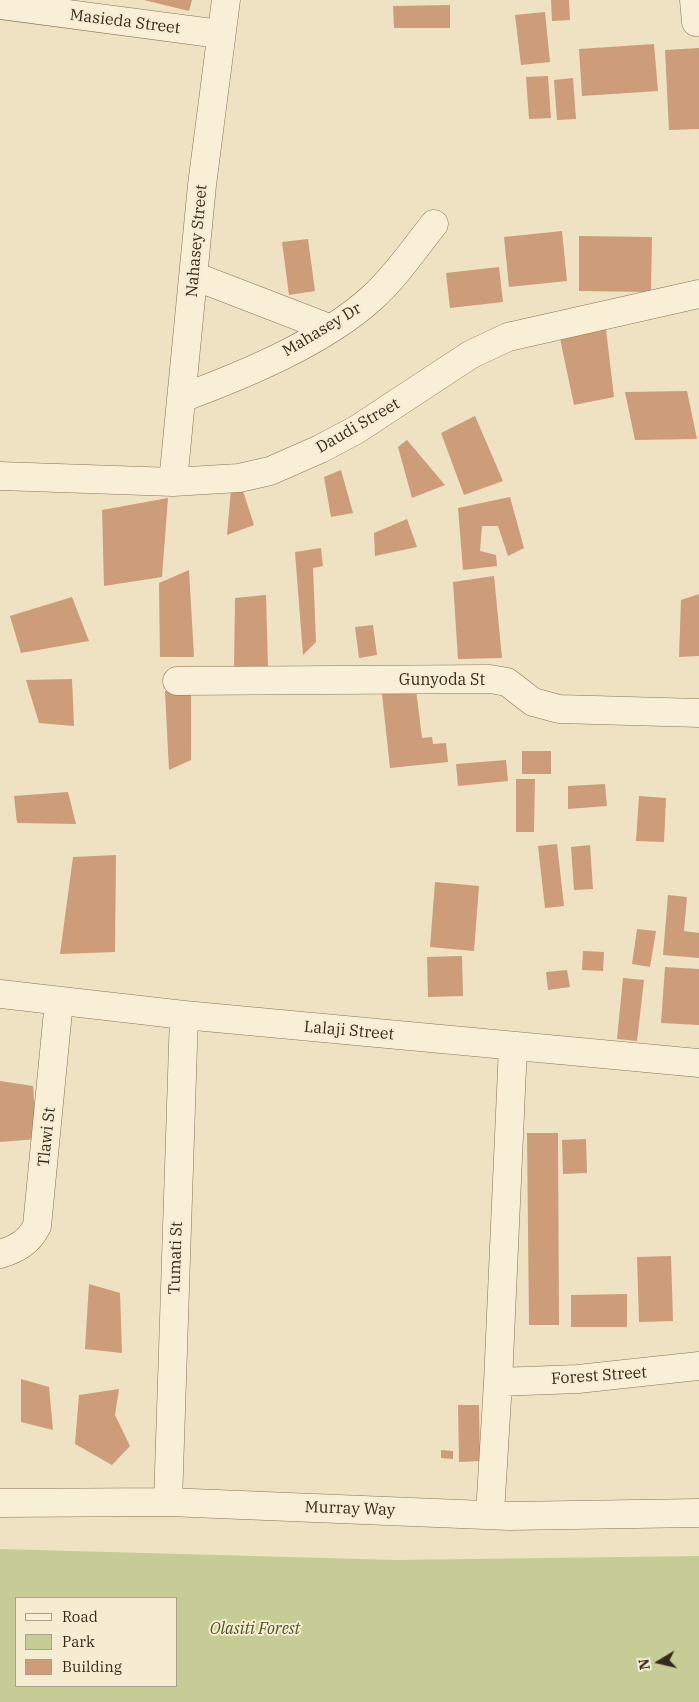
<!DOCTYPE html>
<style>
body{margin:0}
#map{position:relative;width:699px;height:1702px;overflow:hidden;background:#eee2c2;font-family:"IBM Plex Serif",serif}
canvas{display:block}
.legend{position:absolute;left:15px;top:1597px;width:162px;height:90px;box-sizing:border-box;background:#f6ecd2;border:1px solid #aa9f8a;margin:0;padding:6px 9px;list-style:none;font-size:15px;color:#382b1e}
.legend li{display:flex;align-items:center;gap:10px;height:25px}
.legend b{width:25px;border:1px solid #aa9f8a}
.north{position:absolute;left:634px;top:1637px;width:50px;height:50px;-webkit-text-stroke:4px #f6ecd2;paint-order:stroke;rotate:261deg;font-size:14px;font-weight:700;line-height:20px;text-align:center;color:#382b1e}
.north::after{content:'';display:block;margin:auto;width:18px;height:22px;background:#382b1e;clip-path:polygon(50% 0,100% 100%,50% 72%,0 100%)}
</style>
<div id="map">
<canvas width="699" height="1702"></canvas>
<ul class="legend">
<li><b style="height:6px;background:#f9efd6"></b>Road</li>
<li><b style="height:14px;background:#c6cc96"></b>Park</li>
<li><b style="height:14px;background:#cd9c78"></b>Building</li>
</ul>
<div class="north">N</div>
</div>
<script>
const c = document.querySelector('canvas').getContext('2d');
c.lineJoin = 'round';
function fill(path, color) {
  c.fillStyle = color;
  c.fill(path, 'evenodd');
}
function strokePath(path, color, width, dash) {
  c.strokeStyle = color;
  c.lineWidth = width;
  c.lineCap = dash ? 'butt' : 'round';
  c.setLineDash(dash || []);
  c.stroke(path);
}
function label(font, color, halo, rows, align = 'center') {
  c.font = font + ' "IBM Plex Serif",serif';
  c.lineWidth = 4;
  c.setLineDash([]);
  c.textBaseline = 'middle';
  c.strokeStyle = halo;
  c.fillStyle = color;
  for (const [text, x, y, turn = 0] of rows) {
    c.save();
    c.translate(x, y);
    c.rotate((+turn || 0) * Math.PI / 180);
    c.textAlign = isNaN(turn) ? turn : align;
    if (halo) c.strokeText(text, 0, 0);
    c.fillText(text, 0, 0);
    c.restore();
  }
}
const green = new Path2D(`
 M0,1549l397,11 302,-4v146h-699zM16,1598h160v88h-160z`);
const building = new Path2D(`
 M144,0h48l-3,11z
 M551,0h18l1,20 -18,1z
 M450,5v23h-56l-1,-22z
 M545,12l5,50 -29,3 -6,-50z
 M654,44l4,47 -76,5 -3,-47z
 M699,48v81l-30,1 -4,-80z
 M548,76l3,42 -22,1 -3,-42z
 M573,78l3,41 -19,1 -3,-40z
 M562,231l5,50 -58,6 -5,-50z
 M579,236l73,1 -1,55 -72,-1z
 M308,239l7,52 -26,4 -7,-53z
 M499,267l4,35 -53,6 -4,-35z
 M605,321l9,76 -40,8 -16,-76z
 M687,391l10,48 -62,1 -10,-48z
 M475,416l28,65 -39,14 -23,-62z
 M407,440l38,45 -33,13 -14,-51z
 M341,470l12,43 -22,4 -7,-40z
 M242,488l12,37 -27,10 4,-46z
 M510,497l14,51 -16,8 -10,-30h-16l-2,25 16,4 1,11 -34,4 -5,-62z
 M168,498l-6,79 -58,9 -2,-76z
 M407,519l10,28 -42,9 -1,-23z
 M321,548l2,18 -10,2 3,74 -13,13 -8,-103z
 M189,570l5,87h-34l-1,-74z
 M494,576l8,82 -44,1 -5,-77z
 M699,594v62l-20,1 2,-57z
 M266,595l2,73 -34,1 1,-71z
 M72,597l17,44 -68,12 -11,-37z
 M373,625l4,30 -18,3 -4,-31z
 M72,679l2,47 -35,-3 -13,-43z
 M416,690l6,48 10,-1 1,7 13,-1 2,19 -58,6 -8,-74z
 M165,691l26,2v67l-22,10z
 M522,751h29v23h-29z
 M506,760l2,21 -50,5 -2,-22z
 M516,779h19l-1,53h-18z
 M605,784l2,22 -39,3v-23z
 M68,792l8,32 -59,-1 -3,-27z
 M639,796l27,2 -2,44 -28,-1z
 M557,844l7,62 -19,2 -7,-62z
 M590,845l3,44 -19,1 -3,-43z
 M116,855l-1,97 -55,2 13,-97z
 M435,882l44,4 -5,65 -44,-4z
 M668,895l19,2 -3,34 15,2v25l-36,-3z
 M637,929l19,2 -6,36 -18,-3z
 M583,951l21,1 -1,19 -21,-1z
 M462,956l1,40 -35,1 -1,-40z
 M665,967l34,2v56l-38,-2z
 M567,970l3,17 -22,3 -2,-18z
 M623,978l21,2 -7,61 -20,-2z
 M0,1081l33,5 4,53 -37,3z
 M527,1133h31l1,192h-30z
 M586,1139l1,34 -24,1 -1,-34z
 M671,1256l2,65 -34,1 -2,-65z
 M89,1284l31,9 2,60 -37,-4z
 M627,1294v33h-56v-32z
 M21,1379l28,8 4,43 -32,-8z
 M119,1389l-4,26 15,31 -18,19 -37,-21 4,-49z
 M458,1405h21l1,56 -21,1z
 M441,1450l12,1v8l-12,-1z`);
const minor = new Path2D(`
 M694,0l2,22
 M0,5l220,29
 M194,276l135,52
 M182,398c62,-23 142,-56 191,-101 23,-21 41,-48 61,-73
 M0,476l173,6 66,-4 31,-7 50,-22 36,-19 114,-75 38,-18 191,-43
 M173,482l29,-297 24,-185
 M177,681l313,-2 17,3 26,20 26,7 140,4
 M0,994l184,21 515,48
 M0,1254c17,-5 29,-12 37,-28l22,-225
 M498,1382l80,-3 121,-13
 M168,1502l16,-487
 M0,1503l168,-1 341,14 190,-3
 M490,1514l8,-132 15,-336`);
const streetNames = [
 ["Masieda Street",125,22,7],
 ["Nahasey Street",197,241,-85],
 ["Mahasey Dr",322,330,-31],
 ["Daudi Street",358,426,-30],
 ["Gunyoda St",442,680],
 ["Lalaji Street",349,1031,5],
 ["Tlawi St",47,1137,-84],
 ["Tumati St",176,1258,-88],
 ["Forest Street",599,1376,-4],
 ["Murray Way",350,1509,2]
];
const parkNames = [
 ["Olasiti Forest",255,1629]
];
fill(green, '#c6cc96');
fill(building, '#cd9c78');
strokePath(minor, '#887359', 29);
strokePath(minor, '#f9efd6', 28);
label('16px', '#382b1e', '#f6ecd2', streetNames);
label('italic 16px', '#485524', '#f6ecd2', parkNames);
</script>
